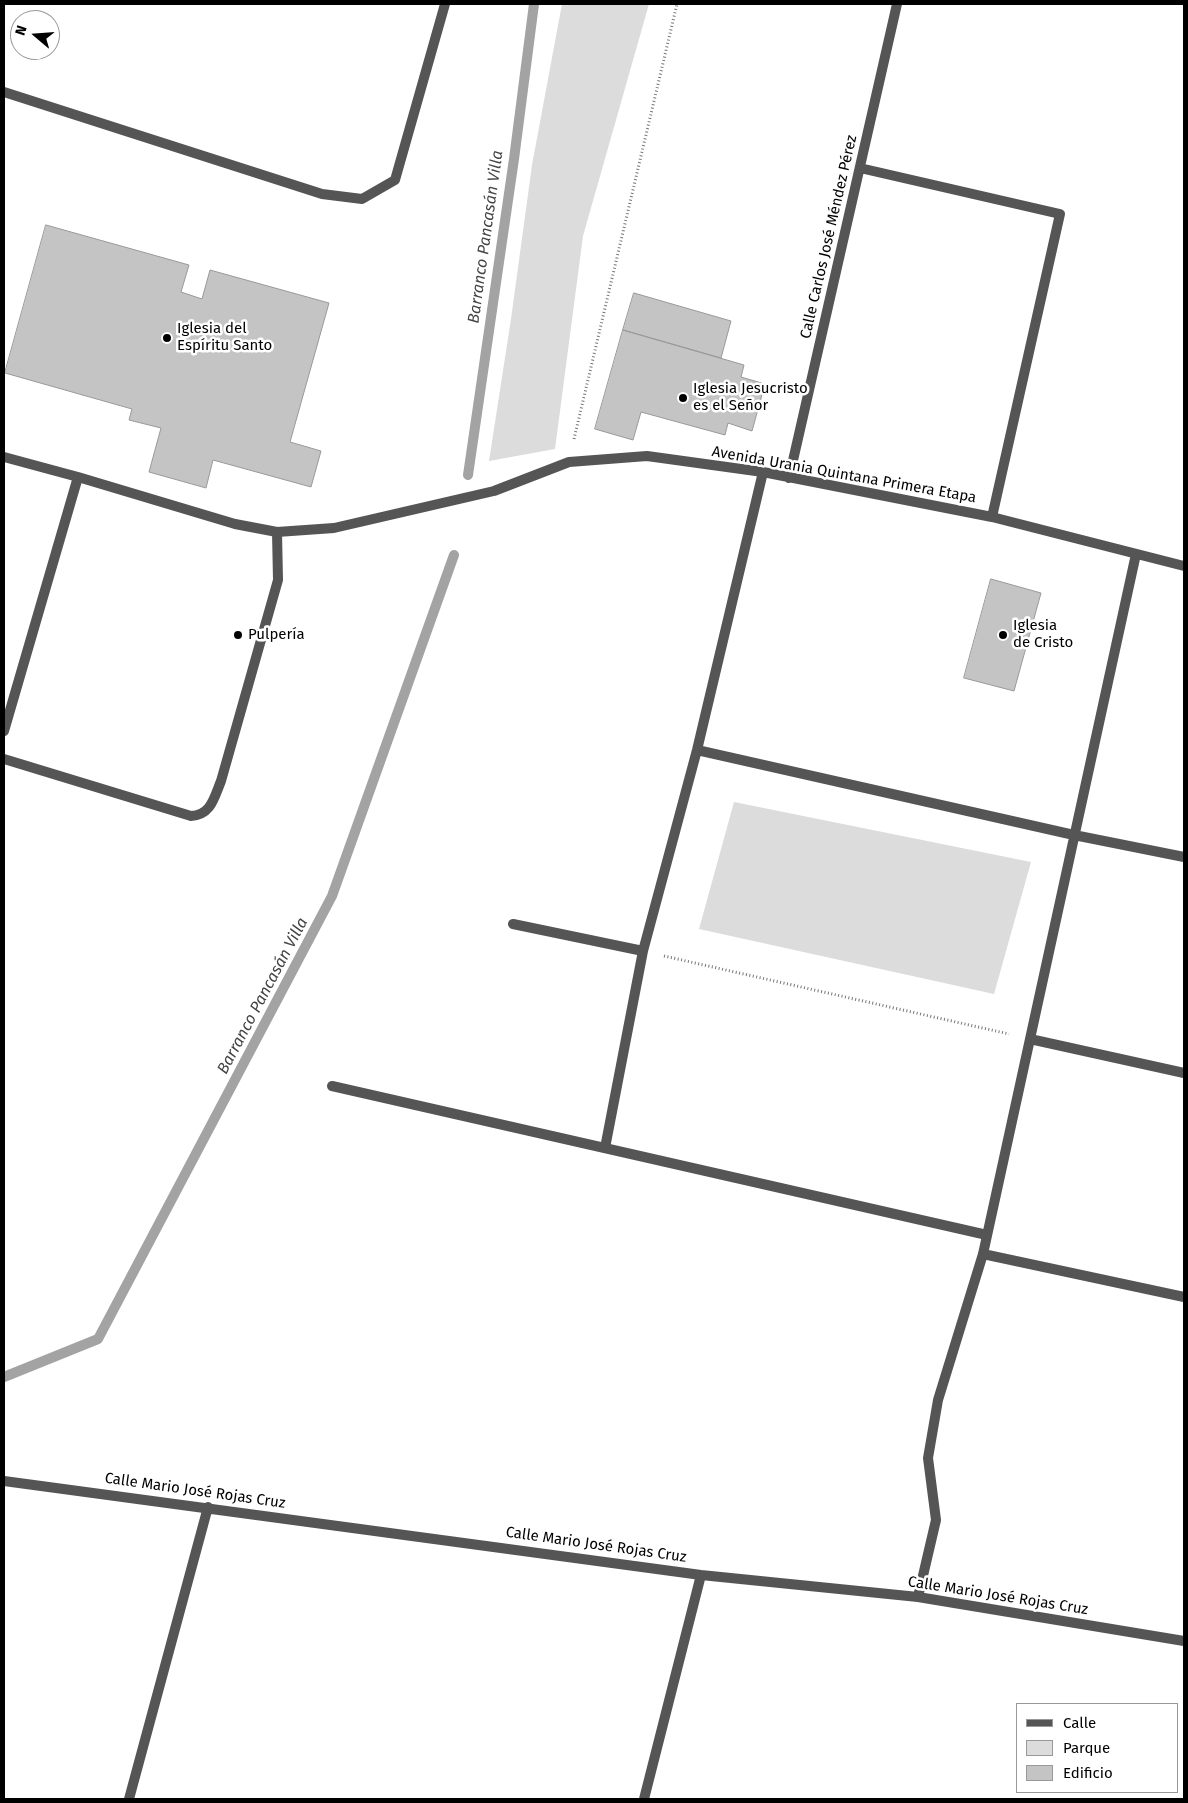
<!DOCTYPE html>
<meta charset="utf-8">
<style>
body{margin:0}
#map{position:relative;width:1188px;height:1803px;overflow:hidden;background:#fff;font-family:"Fira Sans",sans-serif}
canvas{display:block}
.frame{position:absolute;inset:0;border:5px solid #000;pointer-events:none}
.legend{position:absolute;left:1016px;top:1703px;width:162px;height:90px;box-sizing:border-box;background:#fff;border:1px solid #999;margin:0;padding:6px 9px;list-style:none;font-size:15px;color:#000}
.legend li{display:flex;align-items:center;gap:10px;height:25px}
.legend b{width:25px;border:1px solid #999}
.north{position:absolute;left:10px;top:10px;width:50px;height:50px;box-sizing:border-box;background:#fff;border:1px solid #999;border-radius:50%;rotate:288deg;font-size:14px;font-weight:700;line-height:20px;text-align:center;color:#000}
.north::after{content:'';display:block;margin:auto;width:18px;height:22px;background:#000;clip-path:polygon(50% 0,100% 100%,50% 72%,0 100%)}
</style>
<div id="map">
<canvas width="1188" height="1803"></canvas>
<div class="frame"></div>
<ul class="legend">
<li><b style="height:6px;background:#555"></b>Calle</li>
<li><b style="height:14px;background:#dcdcdc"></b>Parque</li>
<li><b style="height:14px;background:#c4c4c4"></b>Edificio</li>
</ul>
<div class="north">N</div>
</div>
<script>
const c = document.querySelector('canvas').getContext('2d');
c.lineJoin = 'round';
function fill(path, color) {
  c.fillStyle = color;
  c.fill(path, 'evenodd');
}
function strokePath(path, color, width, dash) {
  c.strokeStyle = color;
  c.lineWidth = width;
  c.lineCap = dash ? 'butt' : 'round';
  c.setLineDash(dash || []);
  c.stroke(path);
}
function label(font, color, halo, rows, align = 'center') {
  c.font = font + ' "Fira Sans",sans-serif';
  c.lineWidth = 5;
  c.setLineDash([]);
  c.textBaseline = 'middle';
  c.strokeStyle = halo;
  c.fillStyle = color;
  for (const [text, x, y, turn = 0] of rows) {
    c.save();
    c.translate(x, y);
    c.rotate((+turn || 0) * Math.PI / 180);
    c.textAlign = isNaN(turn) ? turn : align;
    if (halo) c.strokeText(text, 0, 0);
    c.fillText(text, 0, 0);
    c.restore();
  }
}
const green = new Path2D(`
 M562,4h87l-66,232 -28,213 -66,12 22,-142 21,-154z
 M734,802l297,60 -37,132 -295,-65z`);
const stream = new Path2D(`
 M468,475l46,-316 20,-155
 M4,1377l94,-38 234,-443 122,-341`);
const building = new Path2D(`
 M46,225l143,40 -8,27 21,7 8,-29 119,33 -39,139 31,9 -10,36 -98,-27 -7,28 -57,-16 12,-44 -32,-8 3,-11 -127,-36z
 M634,293l97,28 -10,37 -98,-28z
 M623,330l121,35 -3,12 24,7 -13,47 -24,-8 -3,12 -84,-23 -8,28 -38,-11z
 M991,579l50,14 -27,98 -50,-13z`);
const path = new Path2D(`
 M574,439l103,-435
 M664,956l345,78`);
const street = new Path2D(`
 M4,92l318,102 40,5 33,-19 50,-176
 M860,168l200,46 -68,303
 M4,457l74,20 157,47 42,8 57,-4 160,-37 75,-29 78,-6 116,16 229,45 192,49
 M789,478l108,-474
 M4,731l74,-254
 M697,750l377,85 110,22
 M4,759l187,57c20,-1 23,-18 30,-35l57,-201 -1,-48
 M513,924l130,27
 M1030,1039l154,34
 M332,1086l655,149
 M605,1148l38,-197 54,-201 66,-278
 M983,1254l201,43
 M4,1481l697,94 217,22 266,44
 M918,1597l18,-77 -8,-62 10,-58 45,-146 153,-700
 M129,1799l79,-292
 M644,1799l57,-224`);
const markers = [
 [167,338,5,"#000"],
 [683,398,5,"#000"],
 [238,635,5,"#000"],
 [1003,635,5,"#000"]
];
const streetNames = [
 ["Calle Carlos José Méndez Pérez",829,237,-77],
 ["Avenida Urania Quintana Primera Etapa",844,475,10],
 ["Calle Mario José Rojas Cruz",195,1491,8],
 ["Calle Mario José Rojas Cruz",596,1545,8],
 ["Calle Mario José Rojas Cruz",998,1596,9]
];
const poiNames = [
 ["Iglesia del",177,329],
 ["Espíritu Santo",177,346],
 ["Iglesia Jesucristo",693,389],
 ["es el Señor",693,406],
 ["Iglesia",1013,626],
 ["de Cristo",1013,643],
 ["Pulpería",248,635]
];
const waterNames = [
 ["Barranco Pancasán Villa",486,237,-82],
 ["Barranco Pancasán Villa",263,996,-62]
];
fill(green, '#dcdcdc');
strokePath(stream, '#a3a3a3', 10);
fill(building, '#c4c4c4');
strokePath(building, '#999', 1);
strokePath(path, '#777', 3, [1, 2.5]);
strokePath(street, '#555', 10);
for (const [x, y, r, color] of markers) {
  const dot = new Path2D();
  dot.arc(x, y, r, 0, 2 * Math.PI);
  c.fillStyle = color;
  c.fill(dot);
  strokePath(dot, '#fff', 2);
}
label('15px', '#000', '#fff', streetNames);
label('15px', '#000', '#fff', poiNames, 'left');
label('italic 16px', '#444', '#fff', waterNames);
</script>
